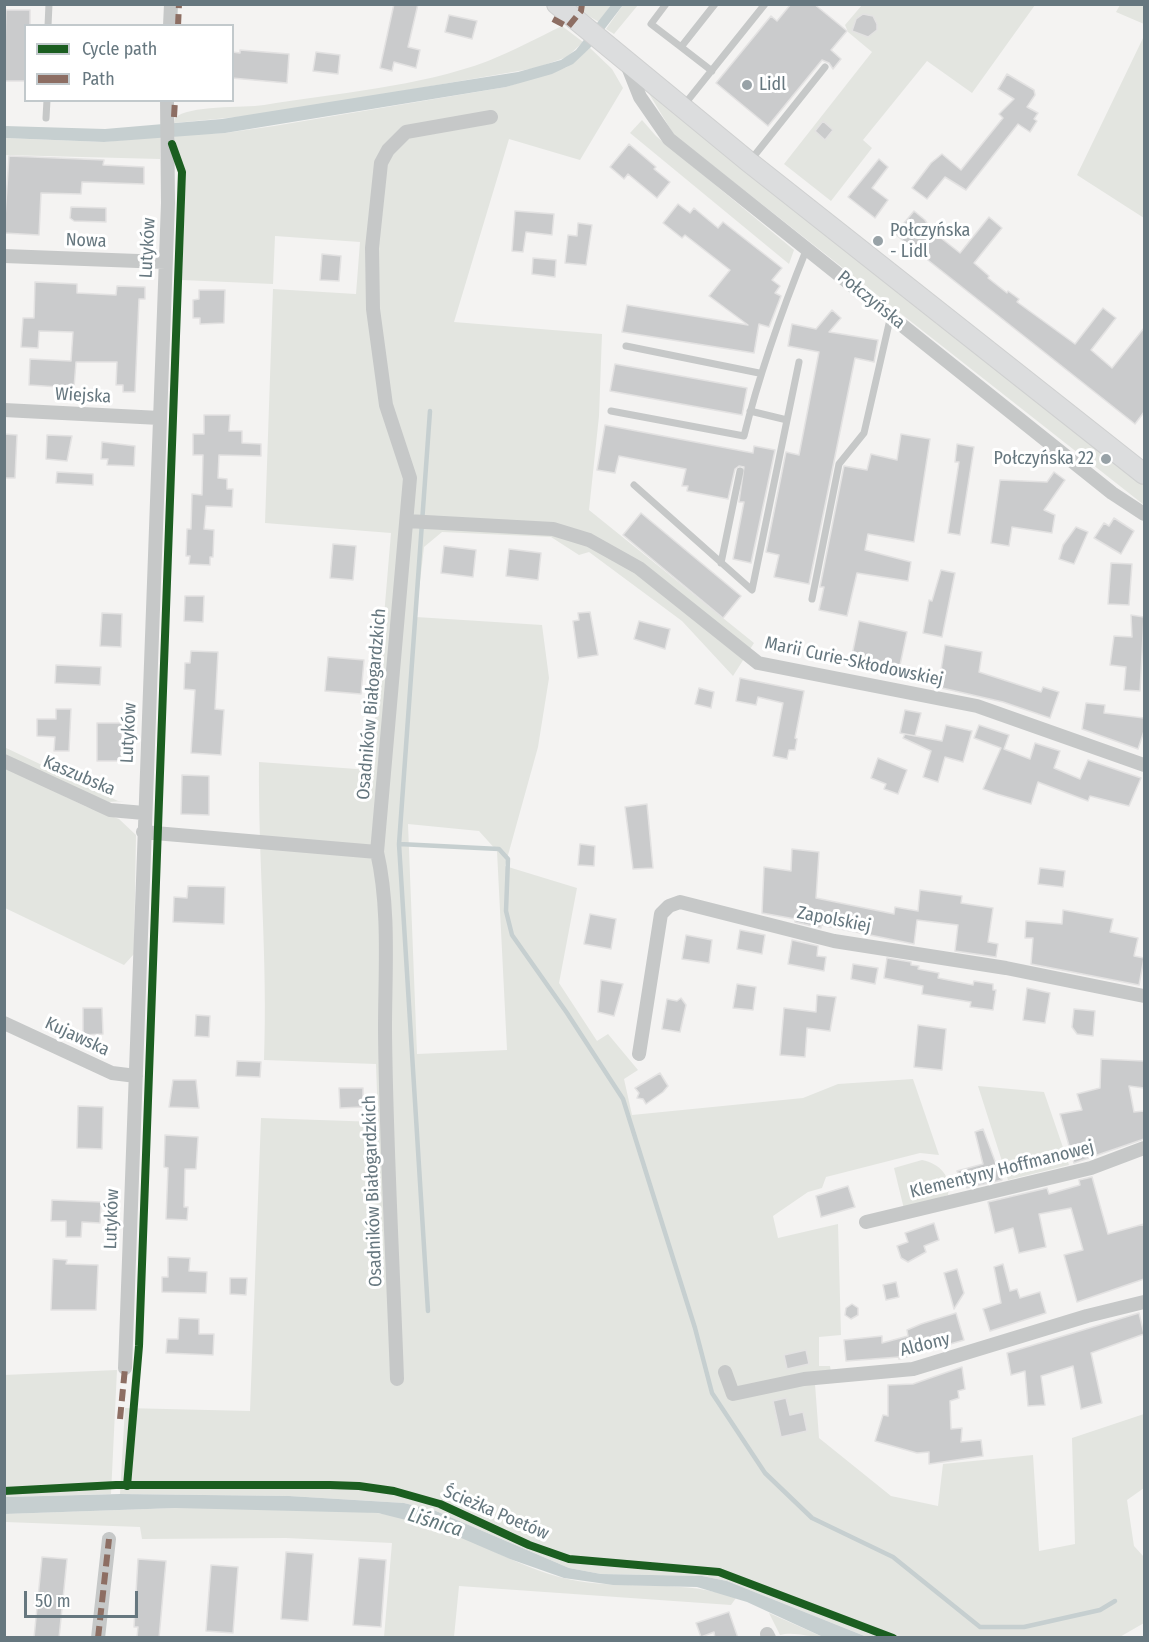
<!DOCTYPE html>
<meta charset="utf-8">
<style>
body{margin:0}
#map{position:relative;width:1149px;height:1642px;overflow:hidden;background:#f4f3f2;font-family:"Fira Sans Condensed",sans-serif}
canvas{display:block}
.frame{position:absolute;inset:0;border:6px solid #66777f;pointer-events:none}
.legend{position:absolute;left:24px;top:24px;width:210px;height:78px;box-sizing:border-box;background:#fff;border:2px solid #c2c9cc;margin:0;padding:8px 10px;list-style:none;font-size:18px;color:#66777f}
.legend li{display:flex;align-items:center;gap:12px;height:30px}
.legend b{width:30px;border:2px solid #c2c9cc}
.scale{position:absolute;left:24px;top:1591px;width:114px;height:27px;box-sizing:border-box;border:3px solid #66777f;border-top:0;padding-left:8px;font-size:18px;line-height:21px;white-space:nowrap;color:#66777f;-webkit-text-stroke:4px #fff;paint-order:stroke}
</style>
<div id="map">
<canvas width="1149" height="1642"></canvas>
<div class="frame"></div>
<ul class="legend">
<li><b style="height:8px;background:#1b5e20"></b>Cycle path</li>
<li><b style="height:8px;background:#8d6e63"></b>Path</li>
</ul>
<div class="scale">50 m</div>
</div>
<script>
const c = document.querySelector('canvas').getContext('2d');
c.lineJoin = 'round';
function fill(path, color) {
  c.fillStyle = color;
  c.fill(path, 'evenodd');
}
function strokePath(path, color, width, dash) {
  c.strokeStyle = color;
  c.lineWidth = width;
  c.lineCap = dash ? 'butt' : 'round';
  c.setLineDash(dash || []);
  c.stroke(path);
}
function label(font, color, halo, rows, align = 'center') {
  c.font = font + ' "Fira Sans Condensed",sans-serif';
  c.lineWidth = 6;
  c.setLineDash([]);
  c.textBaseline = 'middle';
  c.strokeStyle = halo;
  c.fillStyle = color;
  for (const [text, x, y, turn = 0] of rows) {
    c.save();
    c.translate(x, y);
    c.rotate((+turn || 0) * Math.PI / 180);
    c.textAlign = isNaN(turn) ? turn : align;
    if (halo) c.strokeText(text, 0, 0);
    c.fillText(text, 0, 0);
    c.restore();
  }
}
const green = new Path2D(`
 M570,5h41l-12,17z
 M623,5h15l-24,29 -8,-5z
 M862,5h173l-63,88 -45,-32 -64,79 9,8 -41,53 -47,-37 88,-112 -24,-20 -3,-7z
 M1120,5h24v19l-28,-12z
 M562,26l21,16 -16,15 -31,11 -267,46 -95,9 1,-5c13,-13 68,-10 89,-13 72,-12 155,-18 224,-44 25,-10 49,-23 74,-35z
 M1144,36v182l-67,-43z
 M590,48l22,21 11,19 -43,72 -71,-21 -55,183 148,12 -3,82 -10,94 165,133 -21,33 -51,-55 -93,-69 -10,3 -28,-18 -109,-5 -18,15 -8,70 126,8 7,53 -11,69 -33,119 72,22 -18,95 38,58 11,-7 30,36 -14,9 8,36 171,-17 35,-14 75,-5 26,76 -19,-2 -94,24 -4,11 -14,4 -35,24 5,22 60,-14 3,111 -22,2v29h11l3,17 -18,1 4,54 72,58 47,10 5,-42 90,-9 6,96 36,-7 -3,-106 72,-24v74l-17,12 7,46 10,11v66l-26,15 -251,-1 -140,-56 -25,-5 -101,-2 -32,-6 -133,-57 -32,-8 -115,-7 -169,-2 5,-86 125,3 11,-293 117,4 -2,-58 -112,-4c4,-100 -6,-198 -5,-298l112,8 20,-237 -126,-10 8,-234 83,5 4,-52 -85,-6 -2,48 -91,-4 4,-109 -13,-27 2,-9 50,-2 49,-7 232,-39 61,-20zM408,824l71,7 18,20 10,199 -90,4z
 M645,87l499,399v19l-470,-370z
 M642,120l14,16 138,114 -5,14 -159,-131z
 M160,136v23l-155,-4 -1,-17 100,4z
 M4,747l114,54h7l-17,1 -103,-46z
 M4,767l81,39 34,13 17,16 -2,119 -10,11 -119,-57z
 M978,1086l66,6 25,73 -61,15z
 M922,1160c18,4 30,16 26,35l-44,14 -10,-41z
 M117,1370l-6,124 -106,3 -1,-122z
 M176,1508c74,1 174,-6 245,14 54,15 101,50 157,59 53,9 107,-2 158,17l-5,7 -272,-19 -5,51h-70l8,-94 -106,-5 -144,1 -2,-12 -135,-5 -1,-8z
 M769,1613l54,24c-15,0 -30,-6 -43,-2z`);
const water = new Path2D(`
 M611,5h12l-33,43 -17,16 -21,10 -46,13 -281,46 -121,9 -99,-4v-12l100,3 117,-10 296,-47 43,-12 15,-10z
 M120,1494l169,2 115,7 32,8 133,57 32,6 101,2 25,5 140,56h-44l-76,-35 -50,-15 -84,-2 -49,-7 -54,-19 -72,-31 -60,-15 -202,-5 -171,6v-17z`);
const stream = new Path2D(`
 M399,844l100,5 9,10 -2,52 6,24 55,78 56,86 72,229 17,65 53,80 47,45 81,39 87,70h44l76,-17 15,-9
 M428,1311l-29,-467 31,-433`);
const building = new Path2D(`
 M394,4h24l-10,43 12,3 -4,18 -22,-6 -2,9 -12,-3z
 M791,4h23l33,27 -16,19 10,9 -8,10 -4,-6 -7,-3 -54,66 -52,-43 55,-67 6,5z
 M6,10h24v16h-4v55h-22z
 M863,14l10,2 4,8v6l-9,7 -16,-6 4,-12z
 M449,15l28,6 -5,18 -27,-7z
 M240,50l49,4 -2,29 -55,-5v-26l8,1z
 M316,52l24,3 -2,19 -25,-3z
 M1007,74l27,16 1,5 -8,12 11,6 -4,6 3,2 -7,11 -12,-8 -52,66 -21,-13 -18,22 -15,-11 19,-25 11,-9 19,16 42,-52 -4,-4 15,-15 -16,-10z
 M823,121l10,9 -8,10 -10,-9z
 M629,144l27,23 -2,2 16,13 -13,16 -29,-24 -4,5 -14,-12z
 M9,156l95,4 -1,5 41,2v17l-62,-2 -1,12 -40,-1 -2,42 -35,-2z
 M879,159l9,8 -16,21 16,12 -13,18 -27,-21z
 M678,204l12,9 4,-5 24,20 5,-6 59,46 -10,12 8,6 -5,7 6,3 -12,31 -10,-3 -5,29 -132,-21 5,-27 121,20 -39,-29 21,-26 -45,-35 -3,3 -19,-15z
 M71,207l35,1v14l-32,-1 -4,-3z
 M515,211l39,3 -2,21 -26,-3 -3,20 -11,-1z
 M914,211l11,9 3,5 -1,2 33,26 29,-36 13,11 -28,35 15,13 -1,2 19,15 1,-2 11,8 -2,3 58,42 28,-36 13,10 -25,32 21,18 32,-40v84l-9,12 -240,-190z
 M578,223l14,2 -6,40 -21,-2 3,-28 9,1z
 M322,254l19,2 -2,25 -19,-1z
 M533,258l23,2 -1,17 -23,-3z
 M35,282l42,2v9l39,2 1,-9 28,1v12h-6l-4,93h-12v-7h-7l1,-23h-41l-2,26 -45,-3 1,-26 41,2 2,-29 -34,-1 -1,17 -17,-1 2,-29h11z
 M199,290h26l-1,33 -24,1v-6h-7v-18l6,-1z
 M832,310l9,8 -12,14 49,8 -4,22 -19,-4 -46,226 -35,-7 5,-22 -13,-3 20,-100 13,3 20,-103 -31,-6 4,-22 24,5z
 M615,364l132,24 -5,27 -132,-24z
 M204,415h26l-1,16h13v12l19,1v12l-42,-1 -1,23 9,1v10h6l-1,18 -26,-1 -2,23 10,1 -1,27h-3v8l-21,-1 1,-8h-4l1,-27h4l1,-35 10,1 1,-40h-10v-21h11z
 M605,425l148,28 1,-7 21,4 -24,113 -18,-4 11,-57h-5l5,-35 -5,-1 -4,3 -7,30 -41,-8 1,-5h-6l4,-17 -67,-13 -4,17 -18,-3z
 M4,434l13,1 -2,43h-11z
 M901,434l29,5 -16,103 -46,-8 -3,16 46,12 -3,19 -51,-8 -10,43 -28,-6 5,-23h-4l24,-121 23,4 4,-16 26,6z
 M47,435l25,1 -5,25 -21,-2z
 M102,442l33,4 -1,20 -27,-1 1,-6h-7z
 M957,444l17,3 -14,88 -12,-2 11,-71h-4z
 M57,472l36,2v11l-37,-2z
 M1054,472l11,8 -21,30 11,5 -3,18 -40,-6 -3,19 -18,-3 9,-63 47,2z
 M641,513l100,83 -18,22 -100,-83z
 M1114,518l20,13 -13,23 -27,-16 10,-15 5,3z
 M1076,527l12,5 -14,32 -15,-5 4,-14z
 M333,544l23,2 -3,34 -23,-2z
 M444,546l32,4 -3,27 -32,-4z
 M509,549l32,4 -3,27 -32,-4z
 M1111,563l21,1 -3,41 -21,-1z
 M941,570l14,3 -13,64 -19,-4 6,-33 3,1z
 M185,596h19l-1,26 -19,-1z
 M590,612l8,43 -20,3 -5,-37 6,-1 -1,-7z
 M102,613l20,1 -1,33 -21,-1z
 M1131,615l13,2 -4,74 -16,-1 2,-23 -16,-2 4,-29 18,1z
 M639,621l31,8 -5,20 -31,-10z
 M859,621l48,11 -7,33 -5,-1 -1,3 -43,-7z
 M945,645l37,7 -3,20 62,20 2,-5 16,5 -9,26 -47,-16 -61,-14 2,-12h-4z
 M191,651l27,1 -3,57 9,1 -3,45 -30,-2 4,-63 -11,-1 1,-26h5z
 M328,657l36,3 -3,34 -36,-3z
 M56,665l45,2 -1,18 -45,-2z
 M740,678l64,13 -9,47 2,1 -2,11h-6l-2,9 -14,-3 10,-53 -25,-6 -2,8 -20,-4z
 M699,688l15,4 -3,16 -16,-4z
 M1086,703l19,2 -1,8 40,5v13l-6,18 -56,-20z
 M56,709h15l-2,42h-15l1,-14 -18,-1v-17h19z
 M905,710l16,3 -6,23 -15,-3z
 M97,723h25v38h-25z
 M946,725l26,6 -9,31 -18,-5 -7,25 -15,-5 8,-26 -28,-13 2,-4 37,7z
 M979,725l30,10 -5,14 26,10 5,-16 25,8 -6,17 26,11 8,-19 53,18 -12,28 -39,-10 -2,5 -50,-19 -7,22 -34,-10 -14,-5 18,-41 -27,-10z
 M878,758l29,12 -9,24 -14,-5 2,-5 -15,-6z
 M182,775l27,1v39l-28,-1z
 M647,804l6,64 -20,1 -8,-62z
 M580,844l15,2 -1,20 -16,-1z
 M792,849l27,3 -3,46 78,16 1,-7 23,4 2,-21 42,6 -1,7 32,5 -5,34 10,2 -2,13 -41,-6 3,-26 -41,-5 -3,24 -93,-19v3l-26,-6v-3l-33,-6 2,-46 27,4z
 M1040,868l25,3 -2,16 -25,-3z
 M188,886l37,1 -1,37 -51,-2 1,-25 13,1z
 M1063,910l50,9 -3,13 28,6 -4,18 10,2 -5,27 -108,-21 2,-26h-8l1,-17 36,3z
 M590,914l26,5 -5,30 -27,-5z
 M740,930l25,5 -3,19 -25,-5z
 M686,935l26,5 -3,23 -27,-4z
 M792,940l26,6 -1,10 9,1 -2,14 -36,-7z
 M887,958l24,4v3l8,1 -1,3 21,4 -1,5 35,7 1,-4 19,3v6h3l-3,20 -23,-3 1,-5 -49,-8 1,-8 -39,-8z
 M853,964l25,4 -3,16 -24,-5z
 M601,980l22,4 -9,32 -16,-4z
 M737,984l19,3 -3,23 -20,-2z
 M1027,988l23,5 -5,30 -22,-3z
 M817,995l19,2 -6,34 -23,-3 -2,29 -25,-2 4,-47 32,4z
 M681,998l5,7 -6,27 -18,-3 5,-30 10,2z
 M83,1008h19l1,26 -20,1z
 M1074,1009l21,2 -2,25 -16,-2 -5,-7z
 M196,1015l14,1 -1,21 -14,-1z
 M918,1025l28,4 -4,41 -28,-3z
 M1101,1059l43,2v27l-15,-2 5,26 10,-1v28l-70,24 -14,-49 22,-4 -5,-16 23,-6z
 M237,1061l24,1 -1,15 -24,-1z
 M660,1073l8,13 -5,6 -17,12 -3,-5 -6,-1 2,-5 -4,-5z
 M173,1080h23l3,28 -30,-1z
 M339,1088h24v19l-23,1z
 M78,1106l25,1 -1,42 -25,-1z
 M983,1129l19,51 -35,8 -10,-17 26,-7 -8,-32z
 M165,1135l33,2 -2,32h-11l-1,38h4l-1,13 -21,-1 2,-51 -4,-1z
 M1092,1177l16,57 36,-10v55l-67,23 -13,-47 19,-5 -12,-42 -32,6 7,33 -27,6 -6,-25 -18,5 -7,-31 59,-14 2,6 31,-9 -1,-5z
 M848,1186l7,21 -34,10 -5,-21z
 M52,1200l49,2 -1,21 -18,-1 -1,15h-15v-16h-15z
 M934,1223l5,17 -15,6 2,6 -18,10 -7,-4 -4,-12 11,-4 -3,-9z
 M168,1257l22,1 -1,13 18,1 -1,21 -44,-1v-15h6z
 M53,1259l14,1 -1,4 32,1 -2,45h-45z
 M1003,1264l7,27 7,-2 3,9 20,-6 6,21 -56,18 -7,-22 18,-6 -7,-36z
 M957,1269l7,24 -10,16 -10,-36z
 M230,1278h17l-1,17 -16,-1z
 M896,1282l3,15 -13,3 -3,-15z
 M852,1304l6,4v7l-7,4 -6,-4 1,-7z
 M956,1313l8,27 -65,19v-2l-53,4 -2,-21 38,-4v7l26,-7 -1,-6 14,-6z
 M1139,1313l5,21 -53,19 11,50 -21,6 -8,-43 -32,10 4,29 -17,1 -3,-35 -14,4 -4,-22z
 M179,1318l20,1v15h15l-1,21 -47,-2 1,-14h11z
 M806,1350l3,14 -22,5 -3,-14z
 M962,1367l3,22 -7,2 1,7 -9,3 1,28 11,-1 -1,14 20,-2 2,16 -54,8v-12l-12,1 -42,-12 8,-26 5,1v-31l25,-1z
 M786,1398l4,17 13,-3 4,19 -26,6 -8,-36z
 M286,1552l27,2 -5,67 -27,-2z
 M42,1557l25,2 -8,79h-25z
 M359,1558l27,2 -5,67 -28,-2z
 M138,1559l28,2 -7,77h-22l1,-11h-4z
 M211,1565l27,2 -5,66 -27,-2z
 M729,1612l9,26h-23l-1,-6 -13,5 -5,-14z`);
const lane = new Path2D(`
 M666,4l-15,20 30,23
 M48,26l1,-22
 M712,71l-31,-24 34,-43
 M684,105l81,-101
 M46,118l1,-18
 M750,161l75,-94
 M626,346l133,27
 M611,411l133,25c16,-65 38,-126 63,-188
 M750,411l37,9
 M634,485l118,105 47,-228
 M721,563l19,-92
 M812,599l27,-135 25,-31 27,-118`);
const street = new Path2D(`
 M170,26l1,-22
 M626,62l14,35 29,42 443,354 32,21
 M4,256l161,6
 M4,410l156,8
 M407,521l146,8 36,11 50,28 119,95 219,43 167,59
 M4,761l106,49 34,3
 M143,832l234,20
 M4,1023l108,50 24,3
 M639,1054l22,-140 8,-8 11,-4 154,39 172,27 138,28
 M866,1222l225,-54 53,-20
 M125,1368l43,-1165 -1,-103
 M725,1372l8,22 71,-15 109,-10 174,-53 57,-14
 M397,1379c-4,-117 -11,-233 -12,-350 0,-58 5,-120 -8,-177l33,-374 -24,-73 -13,-96 -1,-61 9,-85 7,-13 18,-18 85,-15
 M767,1634l2,4
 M98,1638l11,-99`);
const secondary = new Path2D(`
 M557,4l192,158 395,312`);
const quiet = new Path2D(`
 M553,19l15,8 13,-16 1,-7
 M178,26l1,-22
 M174,117l1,-17
 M120,1419l5,-51
 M98,1638l11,-99`);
const cycleway = new Path2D(`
 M127,1486l12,-140 43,-1174 -10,-28
 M4,1491l112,-6h214l29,1 35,5 46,13 89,41 40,14 150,13 174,66`);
const markers = [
 [747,85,6,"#98a2a7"],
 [878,241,6,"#98a2a7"],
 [1106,459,6,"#98a2a7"]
];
const poiNames = [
 ["Lidl",759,85],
 ["Połczyńska",890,231],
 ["- Lidl",890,252],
 ["Połczyńska 22",1094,459,"right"]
];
const streetNames = [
 ["Nowa",86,241,2],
 ["Lutyków",148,248,-87],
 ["Połczyńska",871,300,39],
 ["Wiejska",83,396,3],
 ["Marii Curie-Skłodowskiej",854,662,12],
 ["Osadników Białogardzkich",372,704,-85],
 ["Lutyków",129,733,-87],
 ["Kaszubska",79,776,23],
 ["Zapolskiej",834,920,11],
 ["Kujawska",77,1037,25],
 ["Klementyny Hoffmanowej",1002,1170,-14],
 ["Osadników Białogardzkich",373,1191,-92],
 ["Lutyków",112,1219,-88],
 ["Aldony",925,1345,-14],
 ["Ścieżka Poetów",496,1513,23]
];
const waterNames = [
 ["Liśnica",435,1523,17]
];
fill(green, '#e3e5e0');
fill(water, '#c6cfd0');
strokePath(stream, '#c6cfd0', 4.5);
fill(building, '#cacbcc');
strokePath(building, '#e3e2e2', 1.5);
strokePath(secondary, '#cfd0d0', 22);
strokePath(lane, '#c6c8c8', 7);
strokePath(street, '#c6c8c8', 14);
strokePath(secondary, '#dcddde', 20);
strokePath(quiet, '#8d6e63', 6, [12, 6]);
strokePath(cycleway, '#1b5e20', 8);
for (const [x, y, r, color] of markers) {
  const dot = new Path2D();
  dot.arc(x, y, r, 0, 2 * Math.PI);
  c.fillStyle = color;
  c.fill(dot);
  strokePath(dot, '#fff', 2);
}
label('18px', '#66777f', '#fff', poiNames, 'left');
label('18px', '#66777f', '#fff', streetNames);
label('italic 20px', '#63787c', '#fff', waterNames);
</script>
